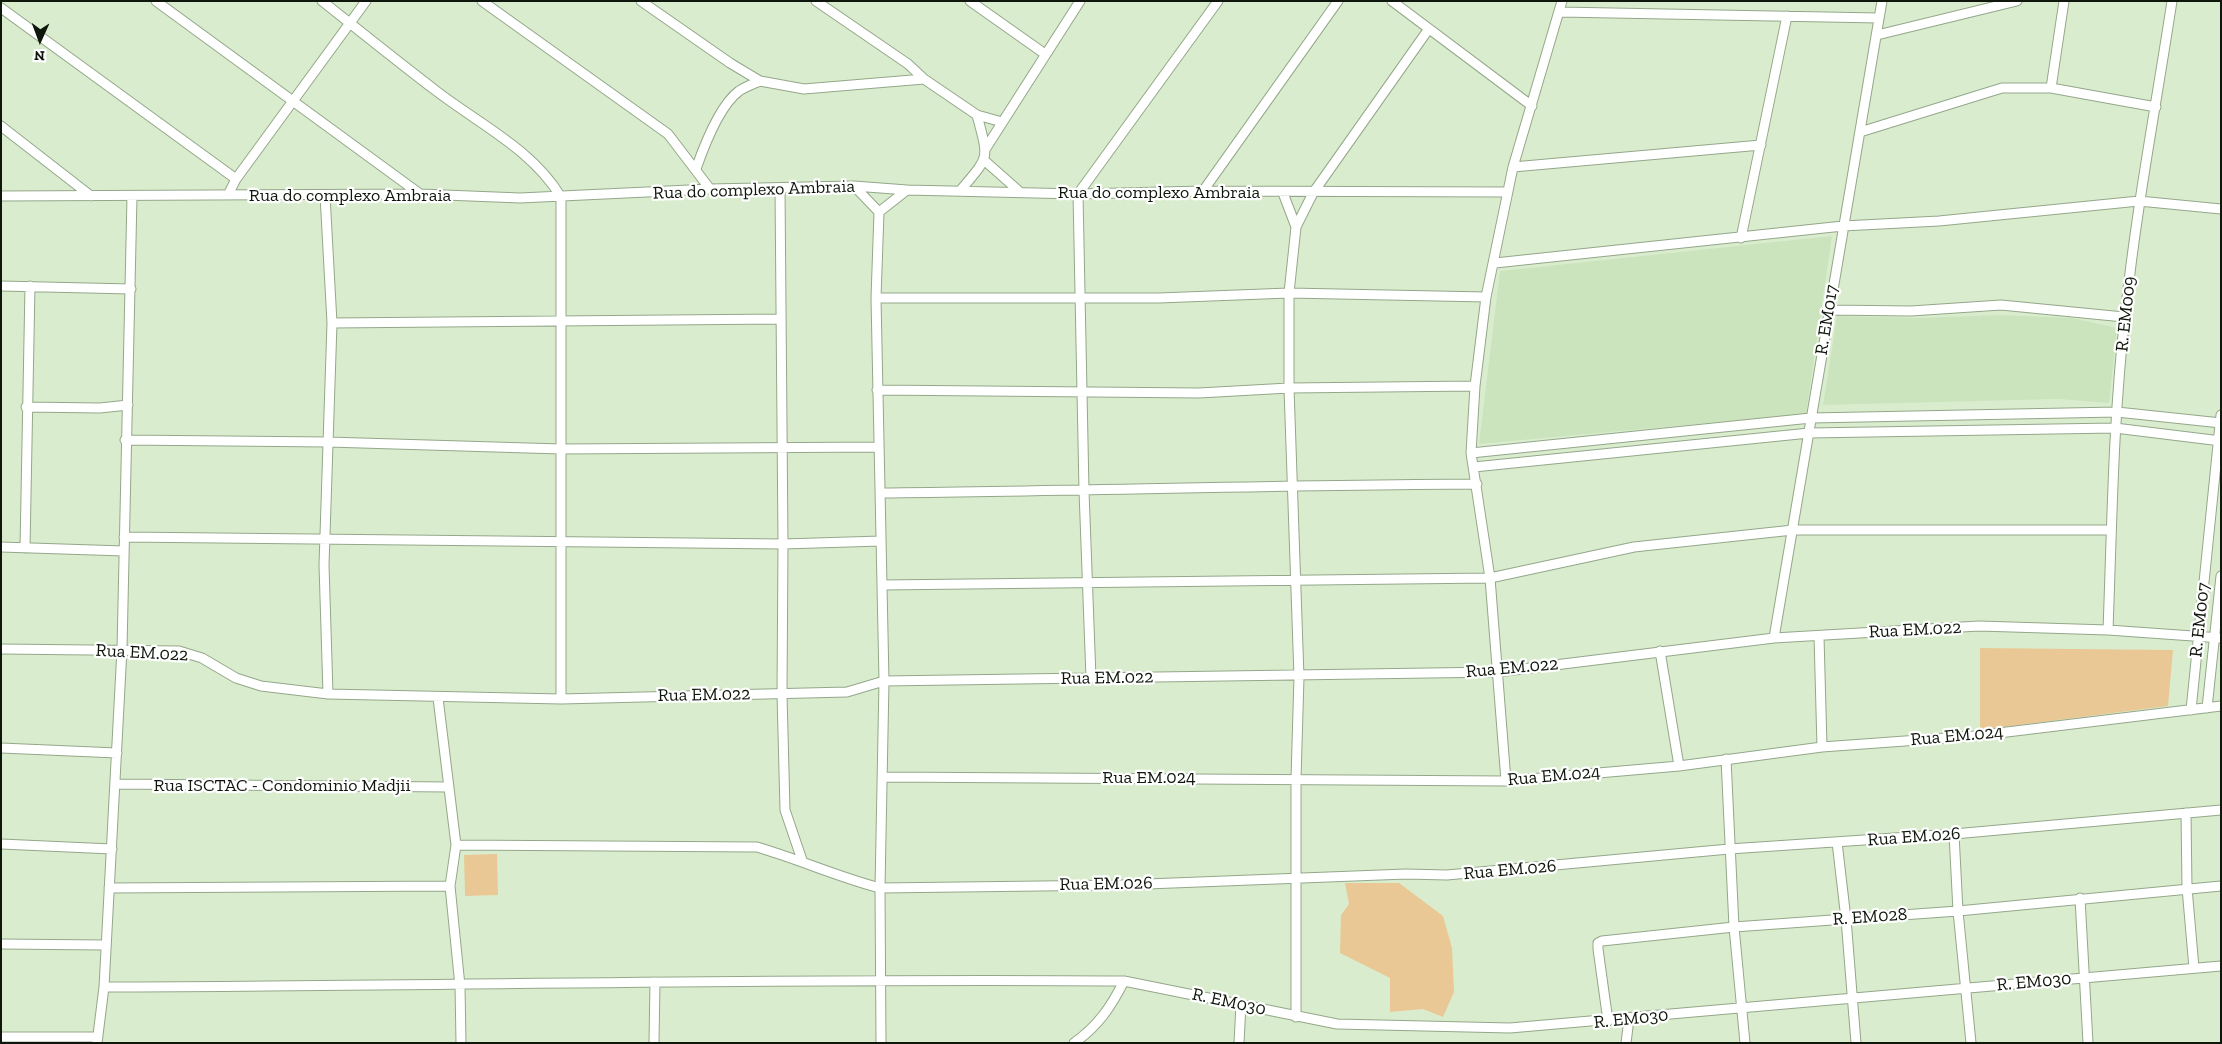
<!DOCTYPE html>
<style>
body{margin:0}
#map{position:relative;width:2222px;height:1044px;overflow:hidden;background:#d9edce;font-family:"Zilla Slab",serif}
canvas{display:block}
.frame{position:absolute;inset:0;border:2px solid #0f160b;pointer-events:none}
.north{position:absolute;left:15px;top:15px;width:50px;height:50px;-webkit-text-stroke:4px #fff;paint-order:stroke;rotate:182deg;font-size:14px;font-weight:700;line-height:20px;text-align:center;color:#0f160b}
.north::after{content:'';display:block;margin:auto;width:18px;height:22px;background:#0f160b;clip-path:polygon(50% 0,100% 100%,50% 72%,0 100%)}
</style>
<div id="map">
<canvas width="2222" height="1044"></canvas>
<div class="frame"></div>
<div class="north">N</div>
</div>
<script>
const c = document.querySelector('canvas').getContext('2d');
c.lineJoin = 'round';
function fill(path, color) {
  c.fillStyle = color;
  c.fill(path, 'evenodd');
}
function strokePath(path, color, width, dash) {
  c.strokeStyle = color;
  c.lineWidth = width;
  c.lineCap = dash ? 'butt' : 'round';
  c.setLineDash(dash || []);
  c.stroke(path);
}
function label(font, color, halo, rows, align = 'center') {
  c.font = font + ' "Zilla Slab",serif';
  c.lineWidth = 4.5;
  c.setLineDash([]);
  c.textBaseline = 'middle';
  c.strokeStyle = halo;
  c.fillStyle = color;
  for (const [text, x, y, turn = 0] of rows) {
    c.save();
    c.translate(x, y);
    c.rotate((+turn || 0) * Math.PI / 180);
    c.textAlign = isNaN(turn) ? turn : align;
    if (halo) c.strokeText(text, 0, 0);
    c.fillText(text, 0, 0);
    c.restore();
  }
}
const built = new Path2D(`
 M1832,236l-26,178 -327,30 21,-173z
 M1999,315l73,3 45,10 -8,75 -51,-4 -235,6 14,-89 80,2z`);
const green = new Path2D(`
 M1980,648l193,2 -5,56 -188,24z
 M497,854l1,41 -33,1 -1,-41z
 M1345,883h54l44,33 9,32 2,44 -11,25 -20,-8 -33,3v-34l-50,-25 1,-38 8,-11z`);
const minor = new Path2D(`
 M156,1l264,193
 M322,1c38,30 75,60 113,89 44,34 97,59 126,107v502
 M482,1l186,133 42,55
 M641,1l89,62 30,18 44,8 120,-10
 M816,1l92,63 16,15 53,36 25,7
 M970,1l75,53
 M1392,1l140,105
 M1,8l235,171
 M1559,12l320,6
 M1877,35l140,-34
 M2051,88l13,-87
 M1,126l90,70
 M1860,132l142,-44h49l105,19
 M986,148l94,-147
 M985,161l35,31
 M1513,167l248,-22
 M696,169c8,-23 23,-63 43,-78 6,-4 14,-7 21,-10
 M854,186l25,26 -3,86 8,383 -4,207 1,155
 M780,188l3,356 -1,150 3,116 17,50
 M960,191c30,-36 29,-30 17,-76
 M1203,191l135,-190
 M1283,193l13,34
 M228,195l8,-16 130,-178
 M325,195l7,128 -8,242 4,129
 M1,196l419,-2 100,4 190,-9 144,-3 53,4 171,4 125,-3 304,1
 M879,212l28,-22
 M1741,238l46,-222
 M1495,263l348,-37 96,-5 200,-20 82,8
 M1,286l130,3
 M876,298h283l130,-5 197,4
 M1829,310l82,1 90,-6 123,12
 M332,323l448,-4
 M877,390l322,3 90,-5 186,-2
 M26,407l74,1 28,-3
 M125,440l203,2 233,7 318,-2
 M1471,453l340,-35 306,-6 104,11
 M1474,467l335,-34 306,-5 106,13
 M880,493c199,-2 398,-8 597,-9
 M124,537l659,7 98,-3
 M1,547l123,4
 M25,548l5,-262
 M882,585l608,-7 144,-31 159,-17h318
 M2108,630c4,-105 5,-210 17,-314 11,-106 31,-210 47,-315
 M1819,636l3,111
 M1774,638l108,-637
 M1,649l178,2 23,7 34,20 25,8 67,8 233,5 286,-7 37,-11 614,-9 276,-34 205,-12 129,4 113,8
 M1660,651l19,115
 M1091,678l-7,-187 -6,-297 140,-193
 M438,698l18,147 -6,41 10,100 1,57
 M2207,708l14,-132
 M2191,710l30,-295
 M1,748l116,5
 M1726,759l8,168 11,116
 M883,777l623,4 173,-15 143,-19 152,-11 247,-30
 M1506,781l-16,-203 -19,-125 4,-67 11,-89 27,-130 49,-166
 M116,784l332,3
 M2186,813l1,75 7,80
 M1954,834l4,77 13,132
 M1837,842l9,77 10,124
 M1,844l111,5
 M456,845l301,2c41,12 81,30 123,41l241,-3 285,-11 41,1 282,-26 225,-15 267,-24
 M109,888l341,-2
 M2080,898l8,145
 M1,944l103,1
 M104,987c340,-1 680,-9 1020,-6
 M1296,1017v-238l3,-102 -10,-289v-95l7,-66 17,-34 115,-163
 M1608,1021l-10,-72v-6l4,-2 132,-14 224,-16 263,-25
 M1,1037h97
 M97,1043l7,-56 18,-338 10,-453
 M654,1043l1,-61
 M1074,1043c24,-17 37,-36 50,-62l213,43 173,4 711,-62
 M1239,1043l2,-39
 M1626,1043l3,-24`);
const streetNames = [
 ["Rua do complexo Ambraia",754,190,-2],
 ["Rua do complexo Ambraia",1159,193],
 ["Rua do complexo Ambraia",350,196],
 ["R. EM009",2126,314,-84],
 ["R. EM017",1827,320,-81],
 ["R. EM007",2200,620,-84],
 ["Rua EM.022",1915,630,-3],
 ["Rua EM.022",142,653,3],
 ["Rua EM.022",1512,668,-5],
 ["Rua EM.022",1107,678,-1],
 ["Rua EM.022",704,695,-1],
 ["Rua EM.024",1957,736,-5],
 ["Rua EM.024",1554,776,-5],
 ["Rua EM.024",1149,778],
 ["Rua ISCTAC - Condominio Madjii",282,786],
 ["Rua EM.026",1914,837,-4],
 ["Rua EM.026",1510,870,-5],
 ["Rua EM.026",1106,884,-1],
 ["R. EM028",1870,917,-4],
 ["R. EM030",2034,982,-5],
 ["R. EM030",1229,1002,12],
 ["R. EM030",1631,1019,-6]
];
fill(built, '#cce4be');
fill(green, '#e9c896');
strokePath(minor, '#94a78a', 11);
strokePath(minor, '#fff', 9);
label('18px', '#0f160b', '#fff', streetNames);
</script>
